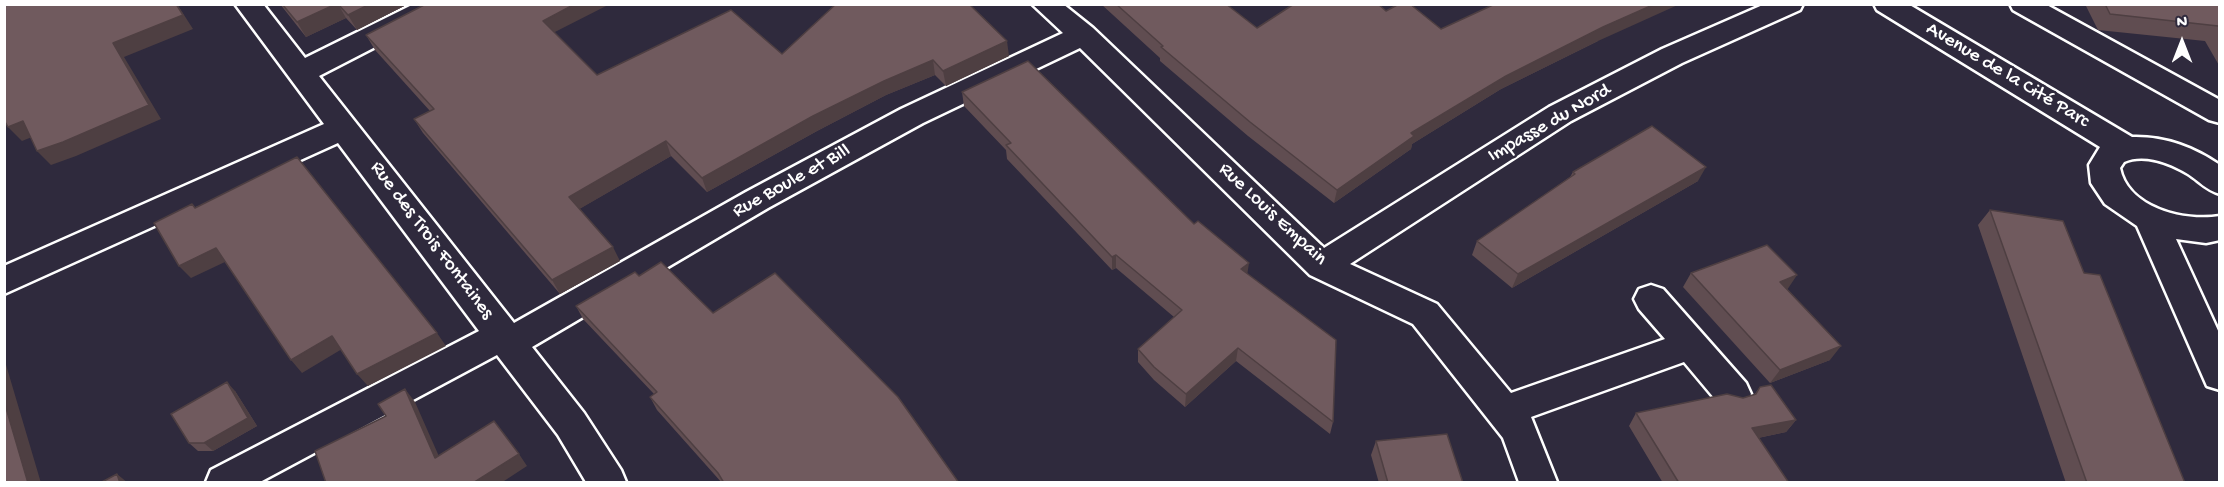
<!DOCTYPE html>
<meta charset="utf-8">
<style>
body{margin:0}
#map{position:relative;width:2224px;height:487px;overflow:hidden;background:#2f2a3d;font-family:"Gochi Hand",sans-serif}
canvas{display:block}
.frame{position:absolute;inset:0;border:6px solid #fff;pointer-events:none}
.north{position:absolute;left:2152px;top:12px;width:60px;height:60px;-webkit-text-stroke:4px #2f2a3d;paint-order:stroke;rotate:0deg;font-size:16px;font-weight:700;line-height:24px;text-align:center;color:#fff}
.north::after{content:'';display:block;margin:auto;width:21px;height:27px;background:#fff;clip-path:polygon(50% 0,100% 100%,50% 72%,0 100%)}
</style>
<div id="map">
<canvas width="2224" height="487"></canvas>
<div class="frame"></div>
<div class="north">N</div>
</div>
<script>
const c = document.querySelector('canvas').getContext('2d');
c.lineJoin = 'round';
function strokePath(path, color, width, dash) {
  c.strokeStyle = color;
  c.lineWidth = width;
  c.lineCap = dash ? 'butt' : 'round';
  c.setLineDash(dash || []);
  c.stroke(path);
}
function fill(path, color) {
  c.fillStyle = color;
  c.fill(path, 'evenodd');
}
function label(font, color, halo, rows, align = 'center') {
  c.font = font + ' "Gochi Hand",sans-serif';
  c.lineWidth = 5;
  c.setLineDash([]);
  c.textBaseline = 'middle';
  c.strokeStyle = halo;
  c.fillStyle = color;
  for (const [text, x, y, turn = 0] of rows) {
    c.save();
    c.translate(x, y);
    c.rotate((+turn || 0) * Math.PI / 180);
    c.textAlign = isNaN(turn) ? turn : align;
    if (halo) c.strokeText(text, 0, 0);
    c.fillText(text, 0, 0);
    c.restore();
  }
}
const minor = new Path2D(`
 M235,4h28l42,54 109,-54h36l-3,6 -128,66 195,247 232,-131 155,-83 162,-76 -31,-29h31l30,24 231,220 225,-141 113,-58 103,-45h38l-3,6 -118,53 -111,58 -221,143 87,40 74,89 154,-54 -26,-30 -5,-10 5,-10 12,-4 12,4 83,94 5,11 -5,11 -13,4 -13,-4 -36,-43 -153,55 26,65h-38l-16,-44 -90,-114 -103,-49 -230,-227 -157,75 -155,85 -236,139 52,66 37,57 5,12h-40l-28,-47 -61,-80 -237,127h-54l5,-12 268,-139 -141,-188 -334,151v-28l320,-142z
 M1874,4h34l224,133c31,-1 62,10 88,28v29c-14,-4 -21,-13 -32,-20 -18,-11 -44,-21 -64,-12l-4,6c8,40 64,54 100,48v24l-14,3 -30,-4 44,96v55l-13,-4 -70,-160 -32,-22 -14,-21 -2,-18 11,-18 -223,-137z
 M2010,4h35l175,96v23l-11,-3 -196,-110z`);
const wall = new Path2D(`
 M280,4h128l-51,26 -11,-12 -40,19z
 M1101,4h125l31,24 129,-17 55,18 157,12 -97,48 -89,55 -1,5 -77,54 -86,-67 -88,-75v-3z
 M2085,4h135v63l-15,-26 -107,-11z
 M555,33l42,42 185,-21 227,2 -63,30 -11,-11 -49,20 -69,36 -110,61 -36,-36 -92,53 41,52 -60,33 -137,-161 -9,-14 16,-8 -55,-61 -9,-15z
 M962,92l232,132 53,50 86,148 -3,12 -94,-73 -51,46 -31,-27 -16,-18v-13l36,-32 -58,-49 -4,2 -105,-111 -1,-9 -42,-44z
 M1573,172l125,9 -186,107 -40,-33 5,-14 93,-64z
 M1990,210l195,273h-119l-88,-258z
 M1691,273l96,17 43,70 -60,23 -87,-96z
 M639,276l74,37 240,162 6,8h-237l-65,-73 -7,-13 4,-3 -71,-75 -7,-13z
 M1760,387l36,33 -10,12 -28,6 31,45h-126l-34,-57 7,-13 107,-15 11,-3z
 M235,391l22,35 -44,25h-15l-9,-8z
 M1376,441l87,42h-84l-8,-28z`);
const shadedWall = new Path2D(`
 M176,4h1l16,25 -69,28 37,62 -85,37 -25,9 -14,-14 76,-108z
 M336,4h2l8,14 -40,19 -9,-15z
 M370,4h38l-51,26 -9,-15z
 M575,4h35l-61,31 -6,-14z
 M1655,4h25l-82,37 -97,48 -89,55 -1,5 -77,54 3,-13 74,-57 95,-57 97,-49z
 M1007,41l2,15 -63,30 -3,-15z
 M933,60l2,15 -49,20 -69,36 -110,61 -5,-14 111,-62 71,-35z
 M23,121l14,14 -15,6 -14,-14z
 M666,141l5,15 -95,55 -7,-14z
 M1706,167l-8,14 -186,107 6,-14z
 M613,247l7,14 -60,33 -8,-14z
 M216,248l11,13 -36,17 -12,-12z
 M1116,255v13l-4,2v-13z
 M1249,263l-2,13 -6,-7z
 M1797,275l-10,15 -17,6 10,-14z
 M437,333l9,13 -78,40 -11,-12z
 M332,336l10,13 -40,24 -11,-13z
 M1841,346l-11,14 -60,23 10,-13z
 M1238,348l-2,13 -51,46 1,-13z
 M4,358l37,125h-13l-24,-82z
 M227,382l8,9 22,35 -44,25 -9,-8z
 M405,389l10,13 30,68 -10,-12z
 M1796,420l-10,12 -43,9 9,-13z
 M519,454l8,12 -26,17h-28z
 M117,474l11,9h-8z`);
const building = new Path2D(`
 M4,4h172l7,11 -70,28 36,62 -86,37 -26,9 -14,-30 -15,6 -4,-7z
 M282,4h54l-39,18z
 M338,4h32l-22,11z
 M426,4h149l-32,17 54,54 134,-65 51,44 54,-50h133l38,37 -64,30 -10,-11 -49,21 -71,35 -111,62 -36,-37 -97,56 44,50 -61,33 -138,-161 20,-10 -68,-74z
 M1116,4h110l31,24 37,-24h84l8,7 13,-7h11l31,25 54,-25h160l-52,23 -97,49 -95,57 3,3 -77,54 -87,-68 -89,-75 2,-1z
 M2105,4h115v24l-2,-2 -108,-12z
 M1028,61l166,163 4,-3 51,42 -8,6 95,71 -3,82 -95,-74 -52,46 -32,-27 -16,-18 44,-39 -66,-55 -4,2 -106,-112 5,-2 -49,-51z
 M1652,126l54,41 -188,107 -41,-33 98,-67 -2,-2z
 M297,157l140,176 -80,41 -25,-38 -41,24 -75,-112 -37,18 -25,-43 38,-19 3,4z
 M1990,210l73,11 21,52 16,2 85,208h-98z
 M1767,245l30,30 -17,7 61,64 -61,24 -89,-97z
 M661,262l52,51 62,-40 123,124 61,86h-235l-6,-10 -68,-76 7,-5 -81,-86 59,-34 4,4z
 M227,382l21,36 -44,25h-15l-18,-29z
 M1771,385l25,35 -44,8 37,55h-110l-43,-70 91,-19 16,4 13,-4 4,-7z
 M405,389l30,69 59,-37 25,33 -46,29h-147l-11,-32 71,-35 -8,-12z
 M4,401l24,82h-24z
 M1447,434l16,49h-75l-12,-42z
 M117,474l3,9h-20z`);
const streetNames = [
 ["Avenue de la Cité Parc",2007,76,31],
 ["Impasse du Nord",1550,124,-30],
 ["Rue Boule et Bill",792,182,-29],
 ["Rue Louis Empain",1272,215,43],
 ["Rue des Trois Fontaines",431,241,53]
];
strokePath(minor, '#fff', 5);
fill(minor, '#2f2a3d');
fill(wall, '#604d51');
fill(shadedWall, '#4e3f42');
fill(building, '#705a5e');
strokePath(building, '#4e3f42', 1.5);
label('20px', '#fff', '#2f2a3d', streetNames);
</script>
